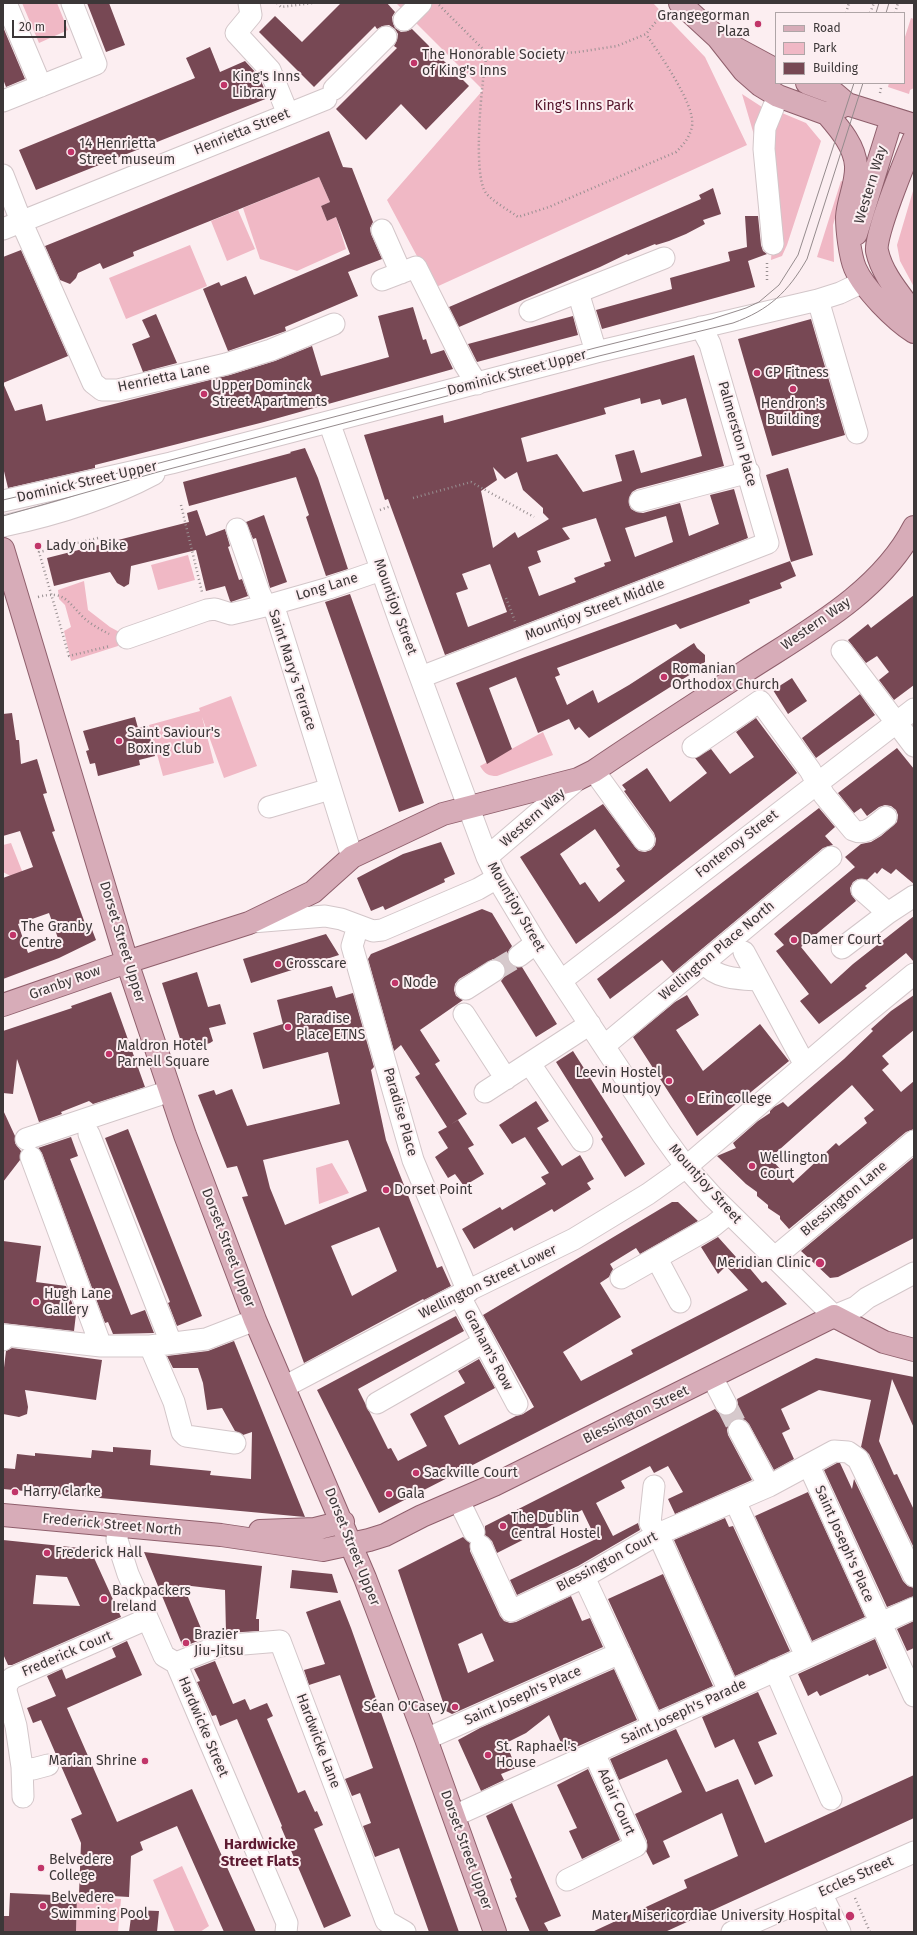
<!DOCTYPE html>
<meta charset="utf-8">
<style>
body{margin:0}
#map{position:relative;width:917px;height:1935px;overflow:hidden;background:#fceef1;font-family:"Fira Sans",sans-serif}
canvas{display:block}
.frame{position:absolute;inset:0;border:4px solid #3c3738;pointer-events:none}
.legend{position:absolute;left:775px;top:12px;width:130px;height:72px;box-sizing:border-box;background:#fceef1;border:1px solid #afa5a7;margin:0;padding:5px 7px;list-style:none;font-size:12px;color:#3c3738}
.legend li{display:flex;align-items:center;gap:8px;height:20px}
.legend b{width:20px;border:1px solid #afa5a7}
.scale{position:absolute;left:12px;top:20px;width:54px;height:18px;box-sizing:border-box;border:2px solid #3c3738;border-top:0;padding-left:5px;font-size:12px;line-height:14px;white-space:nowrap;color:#3c3738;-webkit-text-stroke:3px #fceef1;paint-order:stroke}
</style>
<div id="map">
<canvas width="917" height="1935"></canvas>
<div class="frame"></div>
<ul class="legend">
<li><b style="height:5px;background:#d7acb8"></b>Road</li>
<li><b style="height:11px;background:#f0b8c5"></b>Park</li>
<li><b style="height:11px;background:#774854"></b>Building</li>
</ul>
<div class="scale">20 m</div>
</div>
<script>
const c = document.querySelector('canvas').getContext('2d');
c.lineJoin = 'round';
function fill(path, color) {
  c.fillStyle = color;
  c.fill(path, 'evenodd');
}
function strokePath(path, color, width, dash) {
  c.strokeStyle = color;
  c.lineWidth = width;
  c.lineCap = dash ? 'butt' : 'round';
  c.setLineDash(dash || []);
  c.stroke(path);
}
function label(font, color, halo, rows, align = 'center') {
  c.font = font + ' "Fira Sans",sans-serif';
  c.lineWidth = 4;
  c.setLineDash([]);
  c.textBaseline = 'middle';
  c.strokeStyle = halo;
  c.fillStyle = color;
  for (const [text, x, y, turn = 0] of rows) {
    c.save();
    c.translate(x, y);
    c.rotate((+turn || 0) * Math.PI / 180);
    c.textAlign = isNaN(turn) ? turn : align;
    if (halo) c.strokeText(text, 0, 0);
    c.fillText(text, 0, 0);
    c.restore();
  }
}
const green = new Path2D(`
 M22,3h35l11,27 -29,13z
 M396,3h257l52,54 42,88 -313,143 -47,-88 96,-110z
 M911,18l3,1v69l-4,2 -1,4 -21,-7 1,-4h15v-43z
 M742,94l20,13 -8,28z
 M782,113l24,10 15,18 -34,104 -5,11 -11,4 5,-66 -2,-69z
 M319,177l11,25 -9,4 6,15 9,-4 10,32 -49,22 -37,-12 -17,-51z
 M841,181l5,2 -13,42 1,37 -17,-5z
 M913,191h1v96l-14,-26 -3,-16z
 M238,210l17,39 -28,12 -16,-40z
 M190,245l17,41 -81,33 -17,-41z
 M188,555l7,25 -37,10 -7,-25z
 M84,581l4,29 22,17 13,7 -5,12 -47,15 -7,-30 7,-4 -6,-22 -6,-6 -1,-9z
 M231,696l26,70 -33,12 -22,-61 12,46 -51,13 -14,-51 51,-14 -1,-3z
 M543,732l10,23 -56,21c-9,0 -12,-2 -17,-10z
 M11,843l13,33 -8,3 -13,-7v-27z
 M332,1163l17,30 -30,11 -3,-36z
 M182,1866l27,60 -9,6h-25l-22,-52z
 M77,1896l44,3 -3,33h-42z`);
const building = new Path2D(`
 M87,3h22l16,42 -19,7z
 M341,3h46l8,9 -3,5 1,6 2,5 6,4 6,-1 5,-2 57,57 -43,44 -25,-26 -35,36 -30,-31 61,-61 -3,-2 3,-6 1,-6 -3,-5 -6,-4 -6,1 -6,3 -2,-3 -61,61 -55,-55 16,-16 27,26z
 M3,27l22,52 -19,8 -3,-8z
 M210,47l10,25 25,-11 14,15 9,22 -232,92 -17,-40 176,-72 -9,-20z
 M329,131l14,36 9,1 21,54 -3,6 1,6 11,25 -34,13 10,24 -73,31 1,4 -58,20 -25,-62 16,-7 2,4 25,-10 8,19 96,-41 -14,-37 -9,4 -6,-15 9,-4 -11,-25 -186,75 1,4 -31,13 -3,-6 -22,10 -2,5 -6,6 -10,-4 -15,-34z
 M713,188l8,26 -18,6 2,4 -19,10 -17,7 -13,4 -1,-1 -27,11 -1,-1 -27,13 -141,60 -10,-20 252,-108 -2,-4z
 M745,216h13l3,29 2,6 4,3 -19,7 7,26 -153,42 -6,-19 76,-21 -2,-11 60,-17 -2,-9 19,-5z
 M21,250l47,106 -65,27v-126z
 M413,307l10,33 3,-1 5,15 13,-4 9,19 -189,53 -169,43v3l-87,20 -5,-21v-84l12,28 27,-7 4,17 184,-46 45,-14 37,-15 9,30 68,-19 -11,-41z
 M156,314l21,49 -34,9 -11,-28 18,-7 -8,-17z
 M573,316l5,19 -23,6 -78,21 -9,-18z
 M811,319l34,116 -73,21 -34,-117z
 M694,355l30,111 -87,23 -5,3 -3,6v6l2,5 6,3 6,1 37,-10 9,33 30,-12 -9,-29 24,-6 14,49 -303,117 -57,-156 -3,1 -21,-65 79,-20 1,8zM640,398l1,6 19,-5 2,6 24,-7 16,58 -61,17 -7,-23 -19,5 7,26 -39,11 -26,-38 -30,8 -6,-24 85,-24 -2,-6zM493,467l12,12 12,-7 6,18 20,18v5l6,6 -31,19 -3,-6 -22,16 -12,-57 16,-11zM666,516l7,26 -38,15 -10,-29zM596,518l15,43 -7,2 1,3 -31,12 2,4 -37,14 -11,-29 13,-5 -4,-11 33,-12 -8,-11zM490,564l17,48 -39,15 -12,-34 12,-4 -6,-15z
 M305,448l13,30 30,91 -22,7 -20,-59 3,-2 -13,-38 -107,29 -6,-24 108,-29 -1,-1z
 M788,468l25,87 -22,7 -25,-87z
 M197,510l9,26 19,-7 5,17 -2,1 11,33 3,-1 6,17 -17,6 -1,-1 -5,-15 -19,5 -10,-41 -65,16 -2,18 -5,3 -7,-4 -7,-11 -56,14 -7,-28 142,-36 -2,-9z
 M264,515l23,67 -17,6 -14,-50 -3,1 -7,-17z
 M790,561l6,15 -16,7 2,5 -33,12 1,3 -70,26 -4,-5 -119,44 3,7 -5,2 12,28 26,-15 5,13 31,-18 65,-42 3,5 8,7v7l-8,5 2,2 -110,69 -10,-11 -4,3 -6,-11 -31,14 -22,-56 -27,11 23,61 -25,15 -31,-81 69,-26z
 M350,594l74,209 -25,9 -74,-210z
 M914,595v90l-20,15 -15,-20 10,-8 -12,-16 -11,7 -18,-23 20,-16 3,4z
 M792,678l15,23 -19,13 -15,-24z
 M860,694l15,21 -59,43 -14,-20z
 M12,713l4,27h3l2,24 16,-5 10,34 -4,1 12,37 -3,1 35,97 4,-2 5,13 -37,18 -56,21v-101l30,-11 -13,-36 -17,5v-122zM49,913l10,28 -31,12 -10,-29z
 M135,717l3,11 9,-2 8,30 -16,4 1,5 -42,11 -3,-13 -5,1 -4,-13 3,-1 -6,-19z
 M756,718l41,55 -182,142 -39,29 -56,-87 83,-53 32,43 4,4 6,1 6,-2 4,-5 1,-6 -2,-6 -30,-42 2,-1 -4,-5 25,-17 23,34 37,-29 -12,-15 16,-9 19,25 24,-17 -18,-25zM595,829l25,37 -4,3 9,12 -26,21 -14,-20 -5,3 -20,-31z
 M897,748l17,21v115l-18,-15 -5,5 -9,-6 -5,6 -2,-2 -8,8 -9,-1 -5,3 -3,6 1,6 5,7 -55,46 30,37 22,-20 61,-48v46l-8,-9 -41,33 2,2 -48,36 -19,-23 9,-7 -33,-43 8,-6 -10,-11 81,-67 -10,-10 16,-13 10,-2 10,-6 16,-14 1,-7 -2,-5 -5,-4 -6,-1 -6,2 -12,9 -6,-8 -7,5 -16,-20z
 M819,808l16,19 -10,9 8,9 -10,3 -150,125 -11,-13 -52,39 -13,-20z
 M441,842l14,32 -11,5 1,3 -60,28 -2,-4 -12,5 -14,-33 46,-24z
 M482,909l10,4 20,33 -4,6 -1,5 2,6 6,4h7l35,57 -21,13 -35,-56 4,-5 1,-5 -2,-6 -5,-5 -6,-1 -34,20 -4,5 -1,6 2,6 7,4 -43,30 20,31 -5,3 32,50 -17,11 8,-5 16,25 -6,3 16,26 -20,12 -9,-12 -7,4 -13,-21 13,-9 -10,-16 9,-5 -32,-50 5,-3 -19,-29 -7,6 -26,-92 3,-5z
 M326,934l13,21 -88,28 -8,-24z
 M197,972l11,35 12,-3 6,20 -17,4 4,13 -3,2 -26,8 -22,-68z
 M332,986l4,12 17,-5 21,74 -3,3 15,70 51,128 5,-2 9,20 -27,14 -1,-1 -119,64 -62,-166 6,-1 -11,-30 -10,2 -29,-73 16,-5 2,5 16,-6 15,37 93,-22 -12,-52 -65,17 -10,-36 30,-9 -6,-24zM348,1140l19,51 -82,34 -15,-37 -7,-28zM379,1227l18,44 -45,25 -21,-50z
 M111,992l34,95 -52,17 -4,-3 -28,11 1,2 -23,8 -22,-63 -4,35 -10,-1v-62l69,-23 -1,-2z
 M687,995l12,20 -23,15 27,41 57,-47 29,37 -92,75 -64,-99 42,-35z
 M914,995v35l-32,26 7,8 -7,6 19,22 13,-11v48l-8,3 -117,97 -9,-10v-3l-12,-8v-3l-11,-9v-4l-11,-8 -29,-28 19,-8 -3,-5 25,-22 12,-8v-2l4,-4 9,-5 5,5 56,-48 29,-28 -2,-2 20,-18zM852,1085l22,25 -10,8 3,5 -28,23 -3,-3 -43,40 -23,-25z
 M573,1051l72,113 -20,13 -24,-38 2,-2 -47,-75z
 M536,1101l13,20 -12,7 25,38 18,-11 14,24 -7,4 4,6 -37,23 -2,-3 -38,22 -2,-4 -38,22 -12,-20 38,-22 2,3 44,-26 -5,-7 8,-4 -24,-36 -13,7 -13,-19z
 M3,1110l12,26v7l6,8 -1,9 -17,22z
 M128,1129l74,187 -25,10 -9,-23 2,-1 -65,-164z
 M71,1137l7,19 -8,3 61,156 14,-5 9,23 -41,1 -5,-12 -3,1 -63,-170 -4,-5z
 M914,1157v81l-76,39 -8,1 -29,-27z
 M672,1202h6l20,19 -58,33 -4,-6 -26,16 3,5 -4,8 -9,6 21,34 -58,35 18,29 52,-27 -2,-4 117,-60 -22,-24 -8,8 -17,-27 17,-10 27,30 2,-2 15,18 4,-2 21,23 -408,209 -62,-123 139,-74 8,15 -106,58 30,60 3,-1 7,13 29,-15 -17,-32 55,-31 -7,-12 21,-12 16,29 -51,28 15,29 57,-29 7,-2 11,-7 -51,-92z
 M3,1241l38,5 -5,36 30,4 10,28 -2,17 -71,-8z
 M234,1341l71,176 -302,-28v-21l12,1 2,-15 18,2v-3l56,5 1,-8 21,2v-5l38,3 -1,15 61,6 -1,4 41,4 1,-47 -9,3 -8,-4 -13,-23 -15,2 -4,-27 -5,-15h-25l-6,-12 41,-5z
 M12,1348l90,12 -6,40 -71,-10 3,17 -1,7 -8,3 -16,-3v-38l3,-25z
 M816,1358l98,19v51l-22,-49 -13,62 15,34 3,-1 17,36v38l-45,-94 -8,-7 10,-47 -52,-10 -38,19 9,20 -8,4 12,26 -20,11 -25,-46 -4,-4 -6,-2 -5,1 -5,5 -2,6 1,5 24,45 -77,34 -7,-15 15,-7 -15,-26 -14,7 -4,-7 -29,15 4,7 -29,15 17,33 25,-13 2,7 -62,36 -61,29 -7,-15 86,-41 -14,-29 -85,43 -5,-12 -7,-6v-9l230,-117 5,5 5,2 6,-1 5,-5 2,-6 -1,-5z
 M837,1463h3l12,26 2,-10 49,102 5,5 6,2v8l-27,11 -63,-137z
 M808,1492l57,125 -53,24 -57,-125z
 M725,1518l4,9 4,-1 57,125 -55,25 -61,-136z
 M463,1537l7,6v8l30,65 4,5 6,2 6,-1 55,-26 11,25 8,-3 13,29 -151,67 -6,-3 -48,-141zM482,1633l12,28 -26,12 -10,-29z
 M3,1540l87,9 31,68 -109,48h-4l-5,-11zM36,1575l31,2 13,29 -47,-2z
 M144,1552l118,14 -6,53h3v12l-33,2 -1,-43 -42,-5 22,53 -22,9z
 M292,1570l40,4 6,19 -48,-5z
 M663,1574l50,112 -54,24 -51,-111z
 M340,1600l11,28 108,304h-30l-30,-84 -24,9 -12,-31 8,-3 -11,-30 -8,3 -7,-17 28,-11 -33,-93 -31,10 -5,-15 21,-6 -19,-52z
 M914,1621v27l-7,3 -10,-22z
 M875,1639l12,29 -18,8 -1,-2 -48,22 -3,-5 -9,5 -10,-22z
 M127,1641l15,34 -75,33 50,114 75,-33 64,143h-32l-47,-106 -37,16 3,8 -12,6 -2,41 -50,-3 2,-51 -10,-24 11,-5 -41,-94 -8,3 -6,-15 29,-12 -9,-20 15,-7 4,10 50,-22 -4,-9z
 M215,1661l18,43 12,-5 5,11 17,-7 6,13 -6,3 31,74 7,-3 10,22 2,-1 6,14 -9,4 37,87 -27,12 -43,-101 1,-1 -45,-107 -17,7 -4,-11 -4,1 -15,-34 3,-1 -6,-12z
 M614,1669l23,51 -72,32 -16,-37 -23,18 -20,10 10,25 -15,6 3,6 -23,11 -23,-51 22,-12z
 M758,1692l19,42 -19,8 15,34 -18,9 -21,-46 -19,9 -13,-31z
 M676,1729l30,63 32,-13 27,64 149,-68v43l-249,114h-73l95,-44 -3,-8 54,-24 -16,-43 -59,28 7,16 -17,8 -7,-14 1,-10 -12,-27 47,-22 -15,-33 -48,21 -9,-21z
 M588,1769l32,71 -38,19 -13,-28 8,-3 -20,-43z
 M512,1803l49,113 -17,7 5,9h-19l-15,-34 2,-1 -7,-18 2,-1 -26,-62z
 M10,1893l67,3 -1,36h-73v-16h6z
 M132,1910l27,1 -2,21h-28z`);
const minorTunnel = new Path2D(`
 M494,971l25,-15
 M726,1404l13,26`);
const path = new Path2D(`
 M277,3l4,4 32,-4
 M439,5l48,48 43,3 48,-4 39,-6 29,-12 17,-21
 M846,13l3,-10
 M870,13l4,-10
 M895,13l3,-10
 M487,53c-5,24 -15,122 -1,140 6,8 24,18 32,24l31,-10 127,-55c8,-8 14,-15 16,-26 4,-21 -34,-74 -46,-92
 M873,84v-1
 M880,93l1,-5
 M767,280v-17
 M413,498l58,-16 63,35
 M181,505l21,87
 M380,510l11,-4
 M98,538l-59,14 30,104 41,-10
 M38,597c26,-7 29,4 45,20 7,7 17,12 26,17
 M506,598l9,23
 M855,1898l15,34`);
const minor = new Path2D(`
 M6,3l35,83
 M249,3l2,12 -15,18 34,37 18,44
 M404,20l17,-17
 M334,89l52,-52
 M3,101l93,-37 -24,-61
 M3,175l18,46 72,162 9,7h16l108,-26 45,-14 63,-26
 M3,229l323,-130
 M382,230l19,43
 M773,244l-9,-95 1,-21 13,-32
 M382,280l34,-13 49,98 12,19
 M578,292l18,60
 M818,300l39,133
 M530,311l134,-53
 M329,422l72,203 86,232 10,21 39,65 126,191 24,33 27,30 121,119 22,-9 11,-9 47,-25
 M3,501l168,-38 425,-111 222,-52 22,-7 23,-11
 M640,501l109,-29
 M3,526c52,-11 104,-27 151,-52
 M237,529l22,63 6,13
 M273,604l56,-16 52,-18
 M127,638l80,-28 8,-1 16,5 42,-10 79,253
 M842,651l72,95
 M421,677l347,-134 -58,-199 -9,-17
 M693,747l67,-46 50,69 14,25 29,35c13,6 22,-5 33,-13
 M594,771l50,69
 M269,807l61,-18
 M487,857l91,-78
 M862,890l26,23
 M252,922l73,-6 16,3 32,12 9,-1 96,-41 19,-11
 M358,926l-6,20 61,214 55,132
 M842,948l46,-35 26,-17
 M744,952l61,113
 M519,956l17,-13
 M704,963c12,16 36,16 54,17
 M562,980l352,-271
 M466,989l28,-18
 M464,1014l42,65
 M604,1046l227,-189
 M530,1064l52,77
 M485,1092l105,-68
 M89,1134l82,209
 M26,1139l144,-48
 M31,1157l70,189
 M775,1257l139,-116
 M657,1259l23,43
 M621,1278l92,-52 16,-13
 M459,1295l58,109
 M3,1340l1,-5 97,11h49l56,-7 49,-19
 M150,1346l24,56 8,30 4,4 49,7
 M712,1377l14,27
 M284,1387l175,-92 115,-56 74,-45 38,-27 173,-148 55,-45
 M377,1403l107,-61
 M739,1430l30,56
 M809,1466l105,230
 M654,1486l-4,37 8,11 71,157
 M459,1501l15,31
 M735,1501l71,155
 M118,1525l-1,15 11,34 36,82 12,7 111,260 -1,9
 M481,1546l30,65 73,-34 74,-43 111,-48 65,-35 14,1 10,7 56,117
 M584,1577l69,148
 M176,1663l43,-17 61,-5 106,280 19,11
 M775,1670l56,129
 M426,1739l194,-86
 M22,1767l11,2 15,-4
 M23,1797l-1,-30 -6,-41 -10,-35 1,-7 5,-6 135,-59
 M454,1816l460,-208
 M567,1880l69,-34 -42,-93
 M821,1893l19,39
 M732,1932l182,-80`);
const major = new Path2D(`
 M680,3l38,35 26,33 16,14 18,11 49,18 20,-10
 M726,43l50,27
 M807,83l27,10 13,11 67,21
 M827,114c12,14 28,32 29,52 1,17 -8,34 -9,51 0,13 3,39 8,51 9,21 40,52 59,64
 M914,139c-7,17 -41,99 -37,112 5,23 22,42 35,60l2,6
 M856,234l36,-116
 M3,549l124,413 58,173 70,185 110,258 61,161 69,193
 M3,1005l124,-43 122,-39 64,-31 39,-35 91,-43 135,-35 16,-8c50,-34 101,-67 152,-100 60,-39 134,-78 168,-144
 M3,1515l218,20 102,15 46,-10 16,-5 37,-19 72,-31 340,-169 50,26 30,8
 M260,1531l55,-2 28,-7`);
const tram = new Path2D(`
 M876,13l3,-10
 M886,13l3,-10
 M3,500l145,-34 447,-118 117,-29 34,-11 13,-6 20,-17 19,-30 56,-172
 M3,516l155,-44 441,-116 134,-33c36,-13 55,-31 74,-64l56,-176`);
const markers = [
 [758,24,4,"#c13569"],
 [414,63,4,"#c13569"],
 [224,85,4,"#c13569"],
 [71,152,4,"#c13569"],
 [757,373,4,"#c13569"],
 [793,389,4,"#c13569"],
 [204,394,4,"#c13569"],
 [38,546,4,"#c13569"],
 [664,677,4,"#c13569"],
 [119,741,4,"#c13569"],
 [13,935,4,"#c13569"],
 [794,940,4,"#c13569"],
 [278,964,4,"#c13569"],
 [395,983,4,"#c13569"],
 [288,1027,4,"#c13569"],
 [109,1054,4,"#c13569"],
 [669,1081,4,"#c13569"],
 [690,1099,4,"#c13569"],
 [752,1166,4,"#c13569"],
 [386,1190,4,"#c13569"],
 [820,1263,5,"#c13569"],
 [36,1302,4,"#c13569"],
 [416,1473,4,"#c13569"],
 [15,1492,4,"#c13569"],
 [389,1494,4,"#c13569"],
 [503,1526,4,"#c13569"],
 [47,1553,4,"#c13569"],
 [104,1599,4,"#c13569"],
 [186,1643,4,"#c13569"],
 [455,1707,4,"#c13569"],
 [488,1755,4,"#c13569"],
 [145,1761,4,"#c13569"],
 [41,1868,4,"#c13569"],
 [43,1906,4,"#c13569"],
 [850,1916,5,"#c13569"]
];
const poiNames = [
 ["Grangegorman",750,16,"right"],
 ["Plaza",750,32,"right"],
 ["The Honorable Society",422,55],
 ["of King's Inns",422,71],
 ["King's Inns",232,77],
 ["Library",232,93],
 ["14 Henrietta",79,144],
 ["Street museum",79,160],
 ["CP Fitness",765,373],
 ["Upper Dominck",212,386],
 ["Street Apartments",212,402],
 ["Hendron's",793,404,"center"],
 ["Building",793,420,"center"],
 ["Lady on Bike",46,546],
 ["Romanian",672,669],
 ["Orthodox Church",672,685],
 ["Saint Saviour's",127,733],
 ["Boxing Club",127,749],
 ["The Granby",21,927],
 ["Centre",21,943],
 ["Damer Court",802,940],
 ["Crosscare",286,964],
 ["Node",403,983],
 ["Paradise",296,1019],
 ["Place ETNS",296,1035],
 ["Maldron Hotel",117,1046],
 ["Parnell Square",117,1062],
 ["Leevin Hostel",661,1073,"right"],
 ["Mountjoy",661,1089,"right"],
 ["Erin college",698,1099],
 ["Wellington",760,1158],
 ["Court",760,1174],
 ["Dorset Point",394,1190],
 ["Meridian Clinic",811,1263,"right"],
 ["Hugh Lane",44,1294],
 ["Gallery",44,1310],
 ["Sackville Court",424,1473],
 ["Harry Clarke",23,1492],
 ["Gala",397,1494],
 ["The Dublin",511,1518],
 ["Central Hostel",511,1534],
 ["Frederick Hall",55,1553],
 ["Backpackers",112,1591],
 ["Ireland",112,1607],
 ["Brazier",194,1635],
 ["Jiu-Jitsu",194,1651],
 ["Séan O'Casey",447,1707,"right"],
 ["St. Raphael's",496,1747],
 ["House",496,1763],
 ["Marian Shrine",137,1761,"right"],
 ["Belvedere",49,1860],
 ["College",49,1876],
 ["Belvedere",51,1898],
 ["Swimming Pool",51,1914],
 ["Mater Misericordiae University Hospital",841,1916,"right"]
];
const parkNames = [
 ["King's Inns Park",584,106]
];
const streetNames = [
 ["Henrietta Street",242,132,-22],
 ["Western Way",871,185,-73],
 ["Dominick Street Upper",517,373,-15],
 ["Henrietta Lane",164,378,-12],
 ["Palmerston Place",737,434,74],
 ["Dominick Street Upper",87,482,-13],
 ["Long Lane",327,587,-17],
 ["Mountjoy Street",395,607,70],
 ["Mountjoy Street Middle",595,610,-21],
 ["Western Way",816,624,-35],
 ["Saint Mary's Terrace",292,670,72],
 ["Western Way",533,818,-41],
 ["Fontenoy Street",737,844,-38],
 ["Mountjoy Street",516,907,60],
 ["Dorset Street Upper",122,942,73],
 ["Wellington Place North",717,951,-40],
 ["Granby Row",65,983,-20],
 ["Paradise Place",400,1112,74],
 ["Mountjoy Street",705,1184,48],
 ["Blessington Lane",844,1199,-40],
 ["Dorset Street Upper",228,1248,69],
 ["Wellington Street Lower",488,1282,-26],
 ["Graham's Row",488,1350,62],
 ["Blessington Street",636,1415,-26],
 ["Frederick Street North",112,1525,5],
 ["Saint Joseph's Place",844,1544,66],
 ["Dorset Street Upper",352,1547,68],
 ["Blessington Court",607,1562,-28],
 ["Frederick Court",67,1654,-23],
 ["Saint Joseph's Place",523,1696,-24],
 ["Saint Joseph's Parade",684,1712,-25],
 ["Hardwicke Street",203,1727,67],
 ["Hardwicke Lane",318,1741,69],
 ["Adair Court",616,1802,66],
 ["Dorset Street Upper",466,1850,70],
 ["Eccles Street",856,1877,-24]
];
const neighbourhoodNames = [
 ["Hardwicke",260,1845],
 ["Street Flats",260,1862]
];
fill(green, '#f0b8c5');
fill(building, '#774854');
strokePath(minorTunnel, '#d6c9cc', 21, [21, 10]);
strokePath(minor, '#d3c6c9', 23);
strokePath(major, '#8f5f6c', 24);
strokePath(path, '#988f91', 2.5, [1, 3]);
strokePath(minor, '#fff', 21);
strokePath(major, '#d7acb8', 22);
strokePath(tram, '#958b8d', 1);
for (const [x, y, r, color] of markers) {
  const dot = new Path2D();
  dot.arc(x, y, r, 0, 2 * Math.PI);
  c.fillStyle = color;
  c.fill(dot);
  strokePath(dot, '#fceef1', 1.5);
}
label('14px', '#3c3738', '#fceef1', poiNames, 'left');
label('14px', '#54142b', '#fceef1', parkNames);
label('14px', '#3c3738', '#fceef1', streetNames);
label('bold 15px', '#5d1a31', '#fceef1', neighbourhoodNames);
</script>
